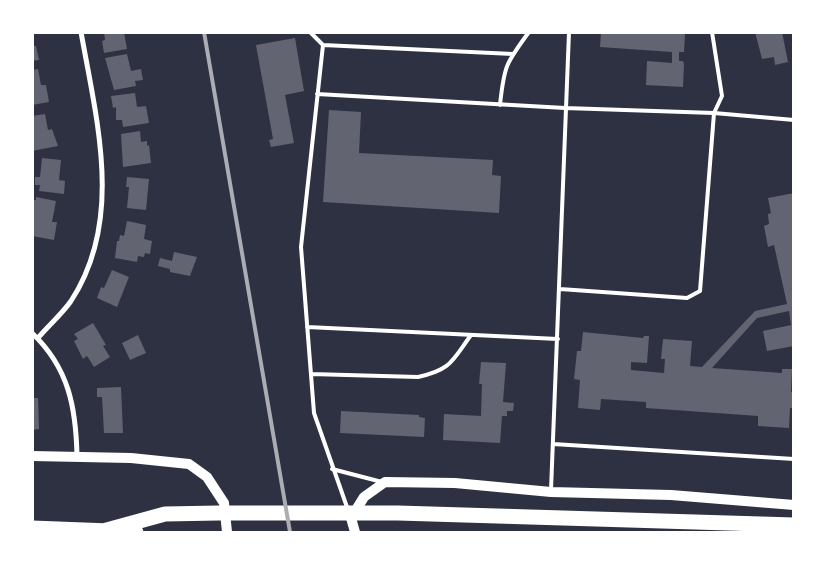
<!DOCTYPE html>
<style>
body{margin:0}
#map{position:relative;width:826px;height:565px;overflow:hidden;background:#2d3142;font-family:"IBM Plex Sans",sans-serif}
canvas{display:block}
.frame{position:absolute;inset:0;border:34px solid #fff;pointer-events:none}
</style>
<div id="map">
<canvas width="826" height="565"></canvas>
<div class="frame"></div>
</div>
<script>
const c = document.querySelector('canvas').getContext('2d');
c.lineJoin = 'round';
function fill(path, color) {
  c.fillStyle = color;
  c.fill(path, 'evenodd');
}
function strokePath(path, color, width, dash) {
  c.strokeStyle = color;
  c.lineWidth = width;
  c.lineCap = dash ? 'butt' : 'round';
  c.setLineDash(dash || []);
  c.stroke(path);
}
const building = new Path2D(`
 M104,32h20l3,17 -23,4 -2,-12 3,-1z
 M601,32l84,2 -1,18h-5v9h4l1,3 -1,23 -37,-2 1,-24 25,2v-11l-72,-5z
 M755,32h27l6,30 -13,3 -1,-8 -12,2z
 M295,38l9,53 -19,4 9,48 -23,4 -2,-7 4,-1 -17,-94z
 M32,46h4l3,14 -7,1z
 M127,54l4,17 10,-2 2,11 -8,1 1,5 -22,4 -9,-32z
 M38,69l3,16h5l3,17 -17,3v-35z
 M135,93l2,14 9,-1 3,17 -26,4 -1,-7h-6v-13l-3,1 -2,-12z
 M329,110l32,2 -2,41 134,7 -1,15 9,1 -2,37 -176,-11z
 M45,114l3,16 4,-1 6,17 -26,5v-35z
 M140,131l1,11 6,-1v5l2,-1 2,18 -28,4 -2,-33z
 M42,158l19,2 -2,20 6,1 -1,13 -25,-3 1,-6h-5v-8h5z
 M127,177l22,2 -3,31 -19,-2 2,-21h-3z
 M794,193v153l-27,5 -4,-20 28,-6 -2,-14 -32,7 -45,50 70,5v-4h10l-1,23h3v16h-4l-1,20 -31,-2v-10l-112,-8v-6l-45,-3 -1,11 -22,-2 2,-28 -6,-1 3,-28h4l2,-19 60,6 1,-2h5l-2,27 -16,-1v8l33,3 1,-14h-4l2,-20 29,2 -2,25 12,1 53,-56 32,-7 -13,-59 -6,2 -4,-21 5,-2 -1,-10 3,-1 -3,-15z
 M36,197l20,4 -4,21h5l-3,18 -22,-4v-36h4z
 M127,221l19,4 -2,14 8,2 -2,13 -5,-1 -1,4 -6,-1 -1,6 -22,-4 2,-17h2l1,-6 4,1z
 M174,252l23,5 -7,19 -20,-4v-3l-12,-3 2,-8 12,3z
 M112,270l17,7 -12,30 -20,-9 4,-11 3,1z
 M93,323l13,22 -3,1 7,11 -16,10 -7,-11 -4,3 -9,-18 4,-2 -4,-5z
 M138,335l8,18 -16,7 -8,-17z
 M481,362l25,1 -3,39 11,1 -1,8h-6v5h-5l-2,27 -57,-3 1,-26 37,2 1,-32h-3z
 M121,387l2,46h-19l-2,-36h-5v-9z
 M32,398h6l1,31 -7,1z
 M341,411l78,4v2l6,1 -1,19 -84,-4z`);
const service = new Path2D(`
 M310,32l13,13 -22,202 13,166 34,97
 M323,45l190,9
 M317,94l248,14 149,5 80,7
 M500,105c4,-39 6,-42 29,-73
 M560,289l127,9 13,-7 14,-178 8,-17 -10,-64
 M307,327l251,12
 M311,374l107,3c33,-7 34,-16 53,-42
 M553,444l241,15
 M332,469l50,13
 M551,490l18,-458`);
const minor = new Path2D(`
 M32,333c37,35 44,75 45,123
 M38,338c10,-12 24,-24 33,-37 53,-81 26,-179 10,-269`);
const secondary = new Path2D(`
 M32,456l99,2 58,6 18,13 17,26 3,29
 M355,532l-4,-14 13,-21 21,-15 70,1 96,9 120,3 123,10`);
const motorway = new Path2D(`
 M32,528l104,4
 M103,531l62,-17 54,-1h179l396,12`);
const rail = new Path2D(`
 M204,32l86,500`);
fill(building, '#626471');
strokePath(service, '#fff', 4);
strokePath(minor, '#fff', 5);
strokePath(secondary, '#fff', 10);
strokePath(motorway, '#fff', 15);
strokePath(rail, '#abadb3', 4);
</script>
